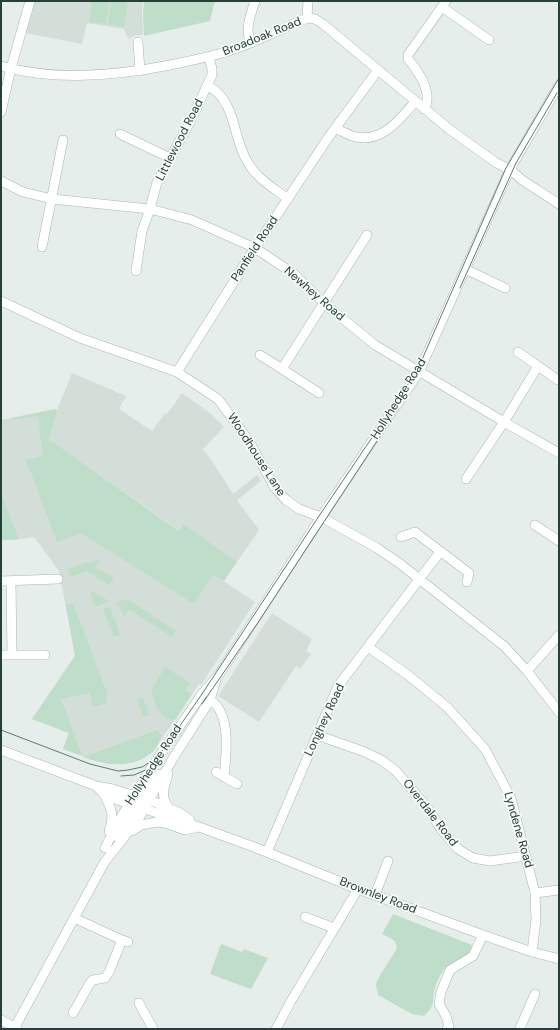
<!DOCTYPE html>
<style>
body{margin:0}
#map{position:relative;width:560px;height:1030px;overflow:hidden;background:#e5eeea;font-family:"DM Sans",sans-serif}
canvas{display:block}
.frame{position:absolute;inset:0;border:2px solid #253f39;pointer-events:none}
</style>
<div id="map">
<canvas width="560" height="1030"></canvas>
<div class="frame"></div>
</div>
<script>
const c = document.querySelector('canvas').getContext('2d');
c.lineJoin = 'round';
function fill(path, color) {
  c.fillStyle = color;
  c.fill(path, 'evenodd');
}
function strokePath(path, color, width, dash) {
  c.strokeStyle = color;
  c.lineWidth = width;
  c.lineCap = dash ? 'butt' : 'round';
  c.setLineDash(dash || []);
  c.stroke(path);
}
function label(font, color, halo, rows, align = 'center') {
  c.font = font + ' "DM Sans",sans-serif';
  c.lineWidth = 3.5;
  c.setLineDash([]);
  c.textBaseline = 'middle';
  c.strokeStyle = halo;
  c.fillStyle = color;
  for (const [text, x, y, turn = 0] of rows) {
    c.save();
    c.translate(x, y);
    c.rotate((+turn || 0) * Math.PI / 180);
    c.textAlign = isNaN(turn) ? turn : align;
    if (halo) c.strokeText(text, 0, 0);
    c.fillText(text, 0, 0);
    c.restore();
  }
}
const built = new Path2D(`
 M34,1h109l-1,12 1,22h-7l-8,4 -4,-10 -37,-6 -5,21 -56,-11z
 M72,373l54,23 -7,13 33,22 13,-18 2,1 15,-21 28,20 14,14 -21,22 11,15 19,30 24,-19 4,6 -24,19 22,30 -22,32 -53,-38 -4,7 -131,-92 145,165 19,-30 42,28 -54,83 -2,-1 -46,68 -14,8 -15,4h-13l-16,-3 -32,-12 6,-16 -37,-14 43,-63 -16,-85 -25,-34 -20,3h-13v-120l56,-10z
 M272,613l40,26 -6,12 5,3 -11,15 -4,-3 -37,56 -41,-26z`);
const green = new Path2D(`
 M92,1h17l-3,23 -17,-2z
 M111,1h17l-4,26 -16,-3z
 M144,1h71l-5,20 -66,15 -1,-22z
 M55,409l2,1 -8,29 130,92 5,-7 53,38 -13,19 -11,-6 -19,29 -113,-71 -24,9 -31,-82 17,-4 -4,-29 1,-2 -2,-9 -27,4v-2z
 M1,494l18,45 -18,1z
 M97,560l3,1 -4,6 18,11 -5,7 -22,-14 -16,6 -3,-8 20,-7 1,1z
 M94,592l13,8 1,2 -13,5 -5,-14z
 M127,599l49,32 -4,6 -43,-28 -5,8 -7,-15z
 M73,603l34,90 -1,10 -13,4 -3,-14 -29,6 21,57 -19,-7 6,-16 -37,-14 43,-63 -9,-51z
 M110,607l10,28 -6,2 -11,-28z
 M165,667l25,16 -4,7 6,4 -16,25c-16,5 -21,-18 -25,-29z
 M143,697l6,18 -6,2 -6,-18z
 M157,730l5,6c-3,5 -5,12 -10,16 -19,18 -47,13 -69,5z
 M393,914l79,31c-4,21 -18,11 -29,26 -3,4 -7,12 -8,17 -4,13 2,16 -11,28l-12,-2 -34,-19c0,-3 -2,-7 -2,-10 2,-9 16,-27 21,-37l-2,-7 -13,-7z
 M221,944l21,8 2,-3 24,9 -17,31 -41,-15z`);
const minor = new Path2D(`
 M442,7l47,33
 M307,18l1,-17
 M138,42l2,29
 M251,43c-7,-13 0,-29 4,-42
 M1,66c55,15 113,10 169,-1 20,-4 39,-8 59,-14 27,-9 52,-22 78,-33l8,1 8,5 126,105 46,33 17,9 10,9 37,24
 M208,86c3,2 7,4 10,7 18,18 16,47 29,68 9,17 25,26 41,38
 M424,109c10,-16 -6,-38 -16,-50v-4l38,-54
 M1,112l10,-44 19,-67
 M335,128c6,3 12,6 17,8 29,9 47,-16 63,-34
 M120,134l50,24
 M1,181l22,11 29,7 98,10 42,11 63,28 39,26 32,31 49,40 129,77 55,31
 M42,247l21,-107
 M465,269l40,19
 M136,271l6,-40 8,-22 7,-27 33,-60 22,-47v-6l-3,-12
 M1,301l79,37 97,34 41,27 31,42 26,47 11,12 13,9 22,8 56,31 22,15 105,83 23,25 32,41
 M518,352l40,28
 M260,355l22,14 85,-134
 M282,369l37,24
 M177,372l78,-124 73,-110 50,-68
 M466,479l38,-57 34,-56
 M535,525l24,16
 M401,537l14,-5 54,41 -2,9
 M1,581l57,-2
 M368,647l40,28 39,32 38,42 26,49 24,95 1,27 -4,32
 M1,655h11l-1,-74
 M12,655h33
 M527,671l32,-36
 M210,700c22,13 16,56 14,77
 M317,735l48,17 16,8 14,10 32,37 14,22 17,20 15,9 17,3 36,-5
 M1,750l95,36 17,3 44,14 23,10 10,7
 M216,772l21,12
 M168,774c-4,13 -8,24 1,34
 M96,786l8,8 14,6 81,27 55,20 104,42 125,46 49,17 27,7
 M104,794c7,13 11,23 5,37
 M138,802l21,-28
 M132,831l9,-6 16,-3 8,1 20,7 13,-3
 M117,837l23,-34
 M105,848l16,-31 30,-49 51,-74 18,-21 101,-156 98,-145 91,-203 49,-84
 M267,852l71,-166 102,-134
 M535,893l24,-3
 M375,895l13,-34
 M305,917l29,11
 M74,918l48,22 6,2
 M139,1003l14,26
 M73,1013l17,-30 3,-3 12,-2 4,-6 13,-32
 M1,1020l16,9
 M520,1028l15,-34
 M14,1029l90,-166 35,-45 33,-58 38,-60 6,-20
 M276,1029l15,-28 67,-112
 M447,1029l2,-3 -3,-10 -7,-12 2,-12 9,-22 23,-14 10,-21`);
const tram = new Path2D(`
 M460,288l56,-125 41,-70
 M202,704l55,-80 141,-215
 M1,730l89,34 28,7 10,-1 14,-3 13,-8 8,-9 39,-56 117,-178 98,-145 89,-203 53,-90
 M121,776l13,-1 14,-6`);
const streetNames = [
 ["Broadoak Road",262,37,-22],
 ["Littlewood Road",180,140,-63],
 ["Panfield Road",255,249,-57],
 ["Newhey Road",314,294,41],
 ["Hollyhedge Road",399,399,-58],
 ["Woodhouse Lane",256,455,57],
 ["Longhey Road",325,720,-65],
 ["Hollyhedge Road",154,765,-57],
 ["Overdale Road",430,813,52],
 ["Lyndene Road",518,830,74],
 ["Brownley Road",378,896,21]
];
fill(built, '#d3ded9');
fill(green, '#bfdec9');
strokePath(minor, '#a8b6b1', 10);
strokePath(minor, '#fff', 9);
strokePath(tram, '#5f7a75', 1);
label('12px', '#253f39', '#f6faf8', streetNames);
</script>
